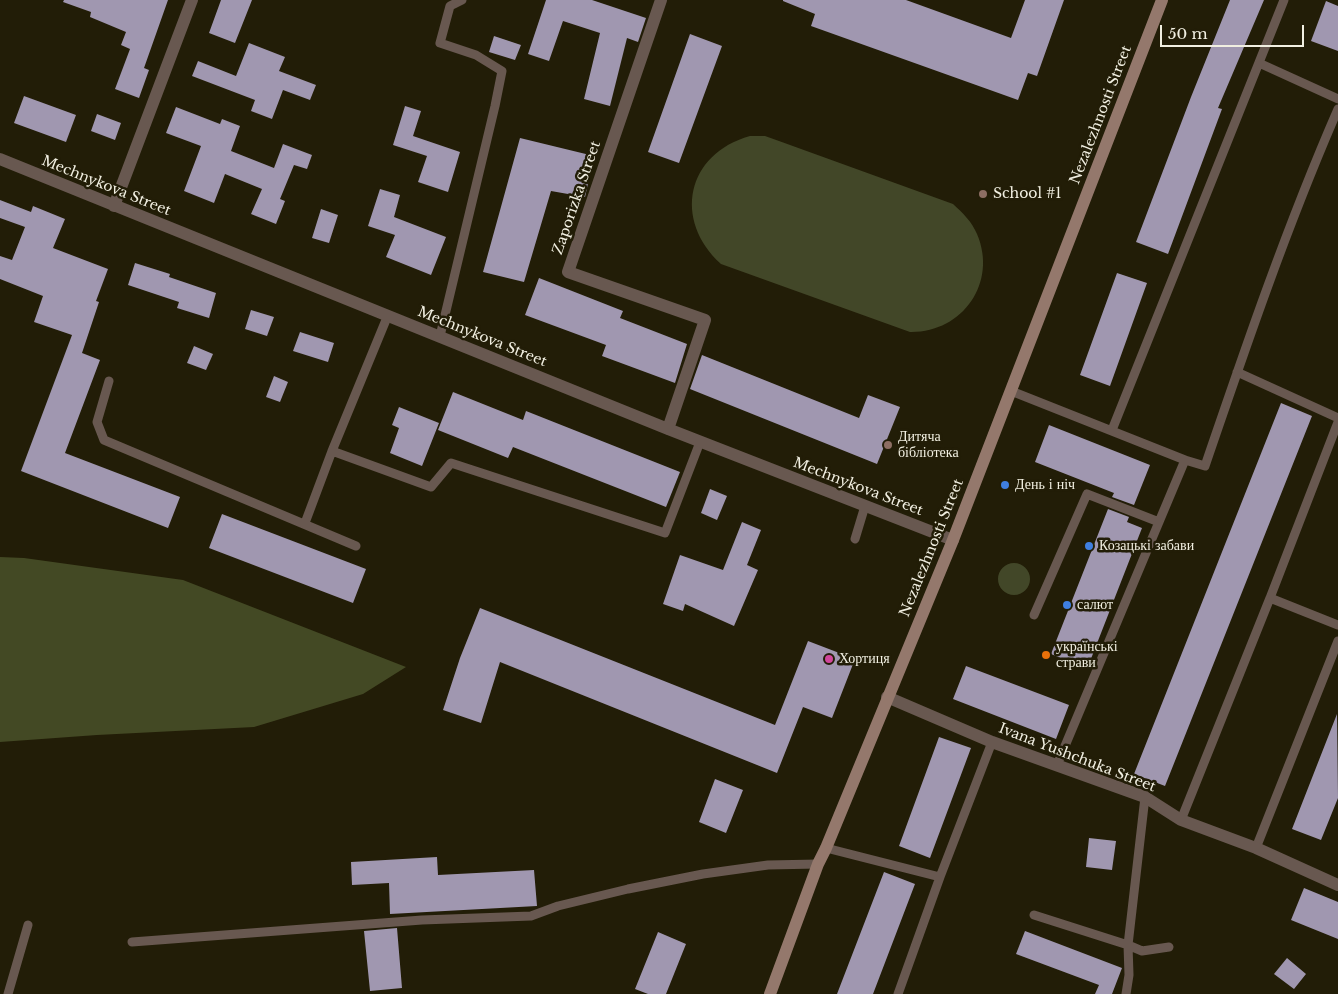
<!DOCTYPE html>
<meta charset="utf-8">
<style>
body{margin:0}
#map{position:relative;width:1338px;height:994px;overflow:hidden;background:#221d07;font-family:"Libre Baskerville",serif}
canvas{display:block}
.scale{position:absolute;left:1160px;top:25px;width:144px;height:22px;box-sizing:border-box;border:2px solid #f1efe1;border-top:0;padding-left:6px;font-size:15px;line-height:18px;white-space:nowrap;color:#f1efe1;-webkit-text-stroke:4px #221d07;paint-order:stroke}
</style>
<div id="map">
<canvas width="1338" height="994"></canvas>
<div class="scale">50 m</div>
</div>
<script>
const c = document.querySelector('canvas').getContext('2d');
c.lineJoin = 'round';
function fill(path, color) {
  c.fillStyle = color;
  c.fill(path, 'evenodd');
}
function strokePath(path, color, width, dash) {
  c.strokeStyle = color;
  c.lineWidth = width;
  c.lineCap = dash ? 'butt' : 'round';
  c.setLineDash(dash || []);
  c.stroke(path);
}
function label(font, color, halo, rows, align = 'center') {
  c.font = font + ' "Libre Baskerville",serif';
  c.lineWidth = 5;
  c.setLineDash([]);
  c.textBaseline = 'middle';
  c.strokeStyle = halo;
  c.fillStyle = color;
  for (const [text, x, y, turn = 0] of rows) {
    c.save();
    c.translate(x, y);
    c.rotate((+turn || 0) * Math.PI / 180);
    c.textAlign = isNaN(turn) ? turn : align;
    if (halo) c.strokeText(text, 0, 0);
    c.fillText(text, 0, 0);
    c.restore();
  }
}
const green = new Path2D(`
 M750,136h15l14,5 174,63c10,9 19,18 24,30 21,49 -15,99 -67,98l-189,-68c-48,-44 -35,-110 29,-128z
 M998 579a16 16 0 1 1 32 0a16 16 0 1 1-32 0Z`);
const forest = new Path2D(`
 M0,557l24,1 159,22 223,87 -43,27 -109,33 -157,8 -97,7z`);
const building = new Path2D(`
 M64,0h104l-24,68 5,2 -10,28 -24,-9 15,-40 -9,-4 5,-13 -36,-15 1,-5 -28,-10z
 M221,0h31l-17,43 -26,-10z
 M546,0h46l54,18 -8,24 -11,-4 -17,68 -26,-7 16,-66 -37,-12 -14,40 -21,-7z
 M783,0h123l105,38 14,-38h39l-27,76 -9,-3 -10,27 -207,-74 4,-12 -32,-13z
 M1230,0h34l-46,108 4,1 -54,145 -32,-12 55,-145z
 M1326,1l12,5v45l-27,-10z
 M690,34l32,12 -43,117 -31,-11z
 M494,36l27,9 -6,15 -26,-8z
 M249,43l36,14 -6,14 37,14 -6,15 -27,-10 -11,29 -21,-8 4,-11 -63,-24 6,-15 38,15z
 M24,96l52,19 -10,27 -52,-19z
 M405,106l16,5 -8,25 47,16 -12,40 -30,-10 9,-26 -34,-11z
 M176,107l44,17 2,-5 18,7 -9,25 43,17 9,-24 29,11 -5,14 -13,-4 -14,34 5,2 -9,23 -25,-10 11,-25 -37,-15 -11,29 -30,-12 17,-45 -35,-13z
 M97,114l24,9 -6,17 -24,-9z
 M520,138l74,18 -9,41 -34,-6 -27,91 -41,-10z
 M380,189l20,6 -6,22 52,20 -15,38 -45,-18 9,-22 -27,-9z
 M0,200l31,12 2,-6 32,13 -12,29 55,21 -12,32 3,1 -17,51 18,7 -35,93 115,44 -12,31 -147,-57 51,-136 -38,-13 9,-26 -43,-17v-23l12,4 13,-33 -25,-9z
 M321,209l17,6 -9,28 -17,-5z
 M135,263l35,11 -1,3 47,16 -7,25 -32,-10 2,-6 -51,-17z
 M1117,273l30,10 -37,103 -30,-11z
 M539,278l84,33 -3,7 67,26 -12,39 -73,-27 4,-11 -81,-30z
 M251,310l23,7 -7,19 -22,-7z
 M300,332l34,11 -6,19 -35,-11z
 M194,346l19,8 -7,16 -19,-7z
 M702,355l157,63 9,-23 32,12 -23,57 -187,-75z
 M274,376l14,6 -8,20 -14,-5z
 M453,392l70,28 3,-9 154,61 -14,35 -153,-60 -5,11 -70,-28z
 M1281,403l31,13 -147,370 -31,-12z
 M399,407l40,16 -17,43 -32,-13 9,-25 -7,-3z
 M1049,425l101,40 -16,40 -22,-8 2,-4 -79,-31z
 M710,489l17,7 -10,24 -16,-7z
 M1108,509l21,8 -2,5 15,6 -55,141 -36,-15z
 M222,514l144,55 -13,34 -144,-55z
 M742,522l19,8 -14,35 11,5 -24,56 -49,-22 -2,7 -20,-7 17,-49 43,15z
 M480,608l295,117 33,-84 47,18 -23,59 -29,-11 -26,66 -277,-111 -19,61 -38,-13 17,-52z
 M966,666l103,39 -13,34 -103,-40z
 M1337,714l1,84 -17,42 -29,-11z
 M939,737l32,11 -41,110 -31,-12z
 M715,779l28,11 -17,43 -27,-11z
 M1089,838l27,3 -4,29 -26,-3z
 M437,857l1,18 96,-5 3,36 -147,8 -1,-31 -37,2 -1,-23z
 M884,872l31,12 -42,110h-36z
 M1304,888l34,14v37l-47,-19z
 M397,928l5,60 -32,3 -6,-60z
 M1025,931l97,37 -10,26h-17l4,-9 -83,-31z
 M658,932l28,12 -20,50h-18l-13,-5z
 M1287,958l19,16 -12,15 -20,-15z`);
const lane = new Path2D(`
 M1259,63l79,36
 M388,315l-56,136 99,36 20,-24 214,70 35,-91
 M440,336l55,-230 7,-35 -26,-16 -36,-12 10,-37 12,-6
 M1237,372l101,46
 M109,381l-12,41 7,18 252,106
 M1011,391l174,69 -128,305
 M1112,430l172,-430
 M1185,460l20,6c41,-120 82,-240 133,-357
 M305,523l27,-72
 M855,539l10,-33
 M1270,598l68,-176
 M1034,615l53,-121 72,28
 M1181,820l89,-222 68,27
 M826,848l114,29
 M1256,848l82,-207
 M1034,915l94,30 14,6 27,-4
 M132,942l290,-22 109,-4 27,-10 70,-17 75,-15 65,-9 50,-1
 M8,994l20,-69
 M898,994l42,-117 52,-135
 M1126,994l3,-19 -1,-30 17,-148`);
const street = new Path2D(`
 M661,0l-93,272 137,48 -37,109
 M0,159l668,270 285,111
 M114,206l78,-206
 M887,697l105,45 153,55 36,23 75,28 82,37`);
const secondary = new Path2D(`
 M770,994l48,-130 8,-16 127,-308 209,-540`);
const markers = [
 [983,194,5,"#8d6e63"],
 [888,445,5,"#8d6e63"],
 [1005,485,5,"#3f7fe0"],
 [1089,546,5,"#3f7fe0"],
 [1067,605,5,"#3f7fe0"],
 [1046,655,5,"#e8710a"],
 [829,659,5,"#d1479c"]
];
const streetNames = [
 ["Nezalezhnosti Street",1101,115,-69],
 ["Mechnykova Street",106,186,22],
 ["Zaporizka Street",577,198,-71],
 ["Mechnykova Street",482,337,22],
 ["Mechnykova Street",858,487,21],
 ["Nezalezhnosti Street",932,548,-68],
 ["Ivana Yushchuka Street",1077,758,21]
];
const poiNames = [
 ["School #1",993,194],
 ["Дитяча",898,437],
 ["бібліотека",898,453],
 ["День і ніч",1015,485],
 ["Козацькі забави",1099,546],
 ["салют",1077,605],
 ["українські",1056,647],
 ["страви",1056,663],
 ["Хортиця",839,659]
];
fill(green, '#424728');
fill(forest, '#434924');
fill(building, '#a097b0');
strokePath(lane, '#685850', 9);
strokePath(street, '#685850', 12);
strokePath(secondary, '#94786c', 12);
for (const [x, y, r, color] of markers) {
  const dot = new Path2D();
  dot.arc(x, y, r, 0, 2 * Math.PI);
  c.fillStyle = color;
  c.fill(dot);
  strokePath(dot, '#221d07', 2);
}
label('14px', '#f1efe1', '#221d07', streetNames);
label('14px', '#f1efe1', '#221d07', poiNames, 'left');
</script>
